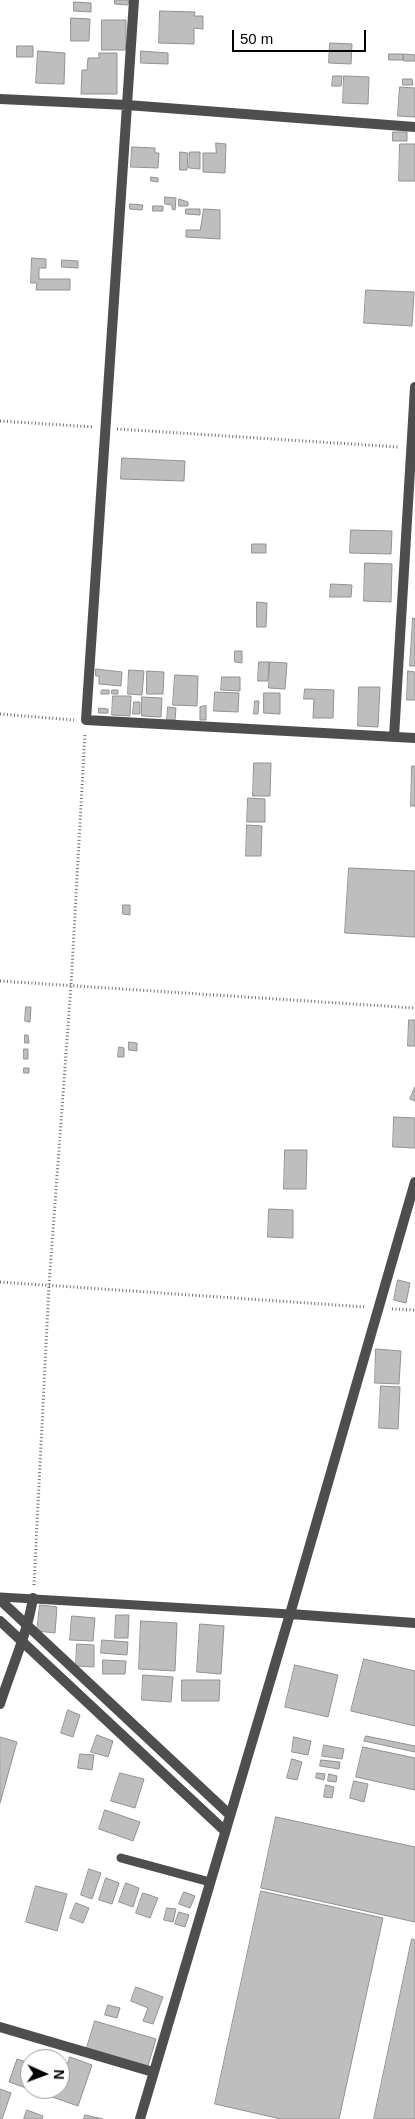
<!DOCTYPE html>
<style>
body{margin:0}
#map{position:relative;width:415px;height:2119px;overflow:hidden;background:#fff;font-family:Arial,sans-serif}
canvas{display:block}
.north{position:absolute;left:20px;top:2049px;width:50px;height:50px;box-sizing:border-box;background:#fff;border:1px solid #999;border-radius:50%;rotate:92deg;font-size:14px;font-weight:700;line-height:20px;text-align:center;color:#000}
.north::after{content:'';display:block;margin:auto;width:18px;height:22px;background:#000;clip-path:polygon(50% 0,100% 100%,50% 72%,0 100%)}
.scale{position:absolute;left:232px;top:30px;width:134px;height:22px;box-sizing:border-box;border:2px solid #000;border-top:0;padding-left:6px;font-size:15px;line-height:18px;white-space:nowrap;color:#000;-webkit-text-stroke:4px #fff;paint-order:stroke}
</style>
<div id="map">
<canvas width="415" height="2119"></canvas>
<div class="north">N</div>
<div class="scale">50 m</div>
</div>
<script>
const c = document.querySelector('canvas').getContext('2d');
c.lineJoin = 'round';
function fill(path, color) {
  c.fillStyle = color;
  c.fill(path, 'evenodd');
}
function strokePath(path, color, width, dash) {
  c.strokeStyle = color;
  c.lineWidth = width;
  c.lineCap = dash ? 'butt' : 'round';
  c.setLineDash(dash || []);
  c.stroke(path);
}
const building = new Path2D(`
 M115,0h14l-1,5 -13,-1z
 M74,2l17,1v9l-17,-1z
 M160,11l35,1 -1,4h9v13l-9,-1v16l-35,-1z
 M71,18l19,1 -1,22h-18z
 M102,20h24v30h-24z
 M330,43l22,1 -1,20 -22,-1z
 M17,46h16v11h-16z
 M38,51l27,2 -1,31 -28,-1z
 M141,51l27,2v11l-27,-1z
 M99,53h18v41h-36l1,-24h5l1,-12h11z
 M389,54h14v6h-14z
 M404,54l11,1v6h-11z
 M333,76h9l-1,10h-9z
 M344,76l25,1 -1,27 -25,-1z
 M403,79h9l1,6h-10z
 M400,87l15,1v29l-17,-1z
 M393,132h14v9h-14z
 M216,143l10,1 -1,29 -22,-1v-19h13z
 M400,144h15v37h-16z
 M132,147l23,1v5h4l-1,15 -27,-1z
 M180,152l8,1 -1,17h-7z
 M190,152h10v17l-11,-1z
 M151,177l7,1v4l-7,-1z
 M165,197l11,1 -1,12 -3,-1v-4l-7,-1z
 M179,199l9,3v4h-9z
 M130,204l13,1 -1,5 -12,-1z
 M153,206h10v5h-10z
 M186,209h14v6l-14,-1z
 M204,209l16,1v29l-34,-2v-7h14z
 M32,258l14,1v9h-7v11h31v11h-34l1,-7h-6z
 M62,260l16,1v7l-16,-1z
 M366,290l48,2 -2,34 -48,-3z
 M122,458l63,3 -1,20 -63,-2z
 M351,530l41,1 -1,23 -41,-1z
 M252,544h14v9h-14z
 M365,563l27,1 -1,38 -27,-1z
 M331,584l21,1 -1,12h-21z
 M257,602l10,1 -1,24h-9z
 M413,618l2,1v47h-5z
 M235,651h7v12l-7,-1z
 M259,662h10l-1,19h-10z
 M270,662l17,1 -2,26 -16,-1z
 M96,669l26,3 -1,14 -22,-2v-8h-3z
 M129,670l15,1 -2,24 -14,-1z
 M147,671l17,1 -1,22h-16z
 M408,671l7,1v28h-8z
 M175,675l23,1 -1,30 -24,-1z
 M222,677h18v14l-19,-1z
 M359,687h21l-2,40 -20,-1z
 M305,689l29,1 -1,28h-20l1,-19h-10z
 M102,690h7v4h-8z
 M112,690h6v4h-6z
 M215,692l24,1 -1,19 -24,-1z
 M264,693h16v21l-16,-1z
 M113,696h18l-1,20 -18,-1z
 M142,697l20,1 -1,19 -19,-1z
 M255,701h4l-1,13h-4z
 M134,702h6v12h-7z
 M206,706v14h-6v-13z
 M168,707l8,1 -1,12h-8z
 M99,708l9,1v4h-9z
 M254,763h17l-1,33h-17z
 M412,766h3v40h-4z
 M248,798l17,1v23h-18z
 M247,825l15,1 -1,30h-15z
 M349,868l66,3v66l-70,-4z
 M123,905h7v10l-7,-1z
 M26,1007h5l-1,15 -5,-1z
 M409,1020h6v26h-7z
 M25,1035h3l1,8h-4z
 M129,1042l8,1v8l-8,-1z
 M119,1047l5,1v9h-6z
 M24,1049h4v10h-4z
 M24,1068h5v5h-5z
 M415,1087v14l-5,-2z
 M394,1117l21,1v30l-22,-1z
 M285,1150h22l-1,39h-22z
 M269,1209l24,1v28l-25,-1z
 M398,1280l12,3 -4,20 -12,-3z
 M376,1349l25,2 -2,33 -24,-1z
 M381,1386l19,1 -2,42 -19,-1z
 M40,1605l17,2 -2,26 -18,-2z
 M116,1615h13l-1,23h-13z
 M72,1616l23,2 -2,23 -23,-1z
 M141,1621l36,2 -2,48 -36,-2z
 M200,1624l24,2 -3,48 -24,-2z
 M102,1640l26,2 -1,13 -26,-2z
 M77,1644l17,1v22l-18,-1z
 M364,1659l51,12v55l-64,-15z
 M103,1660l23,1 -1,13h-22z
 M295,1665l43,10 -10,42 -43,-10z
 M143,1675l30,2 -2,25 -29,-2z
 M182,1680h38l-1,21h-37z
 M68,1710l12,5 -7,22 -12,-4z
 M97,1735l16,6 -5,16 -17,-5z
 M366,1736l49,10v6l-51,-11z
 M0,1737l17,5 -17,61z
 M294,1737l17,4 -3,14 -16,-3z
 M324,1745l20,4 -2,10 -20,-3z
 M363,1747l52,11v32l-59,-13z
 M80,1754l14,1 -2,15 -14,-2z
 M292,1759l10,3 -5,18 -10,-2z
 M321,1760l19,2 -1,7 -19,-3z
 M120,1773l24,6 -9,29 -24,-7z
 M317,1773l8,1 -1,6 -8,-2z
 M329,1774l8,2 -1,6 -8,-1z
 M354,1781l14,3 -4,18 -14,-4z
 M326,1785l8,2 -2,11 -8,-1z
 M105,1810l35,12 -7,19 -34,-12z
 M276,1817l139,30v75l-154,-34z
 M89,1869l12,4 -9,26 -11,-4z
 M106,1878l13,5 -7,21 -13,-4z
 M126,1883l13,5 -6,19 -14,-5z
 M36,1886l31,8 -10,37 -31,-9z
 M261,1891l122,27 -44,201h-58l-66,-15z
 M184,1892l11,4 -5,12 -11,-4z
 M143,1893l15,5 -8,20 -14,-5z
 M76,1903l13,5 -6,15 -13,-5z
 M167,1908l9,1 -3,13 -9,-2z
 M179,1912l10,3 -4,12 -10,-3z
 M412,1939l3,1v179h-41z
 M136,1987l27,10 -10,27 -10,-3 5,-13 -17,-7z
 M108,2005l12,3 -3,10 -12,-3z
 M95,2021l61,18 -9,30 -61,-18z
 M70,2057l22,8 -14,41 -69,-24 8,-23 13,4v26h30v-15l4,1z
 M0,2089l11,4 -9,26h-2z
 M27,2110l16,6 -1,3h-18z
 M85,2115l18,4h-19z`);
const path = new Path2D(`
 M0,421l94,6
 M117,429l281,18
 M0,714l74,6
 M0,981l415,27
 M0,1282l366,25
 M392,1309l23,1
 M34,1585l15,-300 22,-299 14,-253`);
const service = new Path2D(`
 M0,1597l290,17
 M121,1858l89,24`);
const minor = new Path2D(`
 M134,0l-48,720 329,18
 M0,99l127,6 288,22
 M394,737l21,-350
 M0,1600l230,215
 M290,1614l125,9
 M0,1621l225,210
 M0,1704c11,-35 27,-69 33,-106
 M0,2027l153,45
 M140,2119l150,-505 125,-432`);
fill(building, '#bebebe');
strokePath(building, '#929292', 1);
strokePath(path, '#707070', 3, [1, 2.5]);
strokePath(service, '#4e4e4e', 9);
strokePath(minor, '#4e4e4e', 10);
</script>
